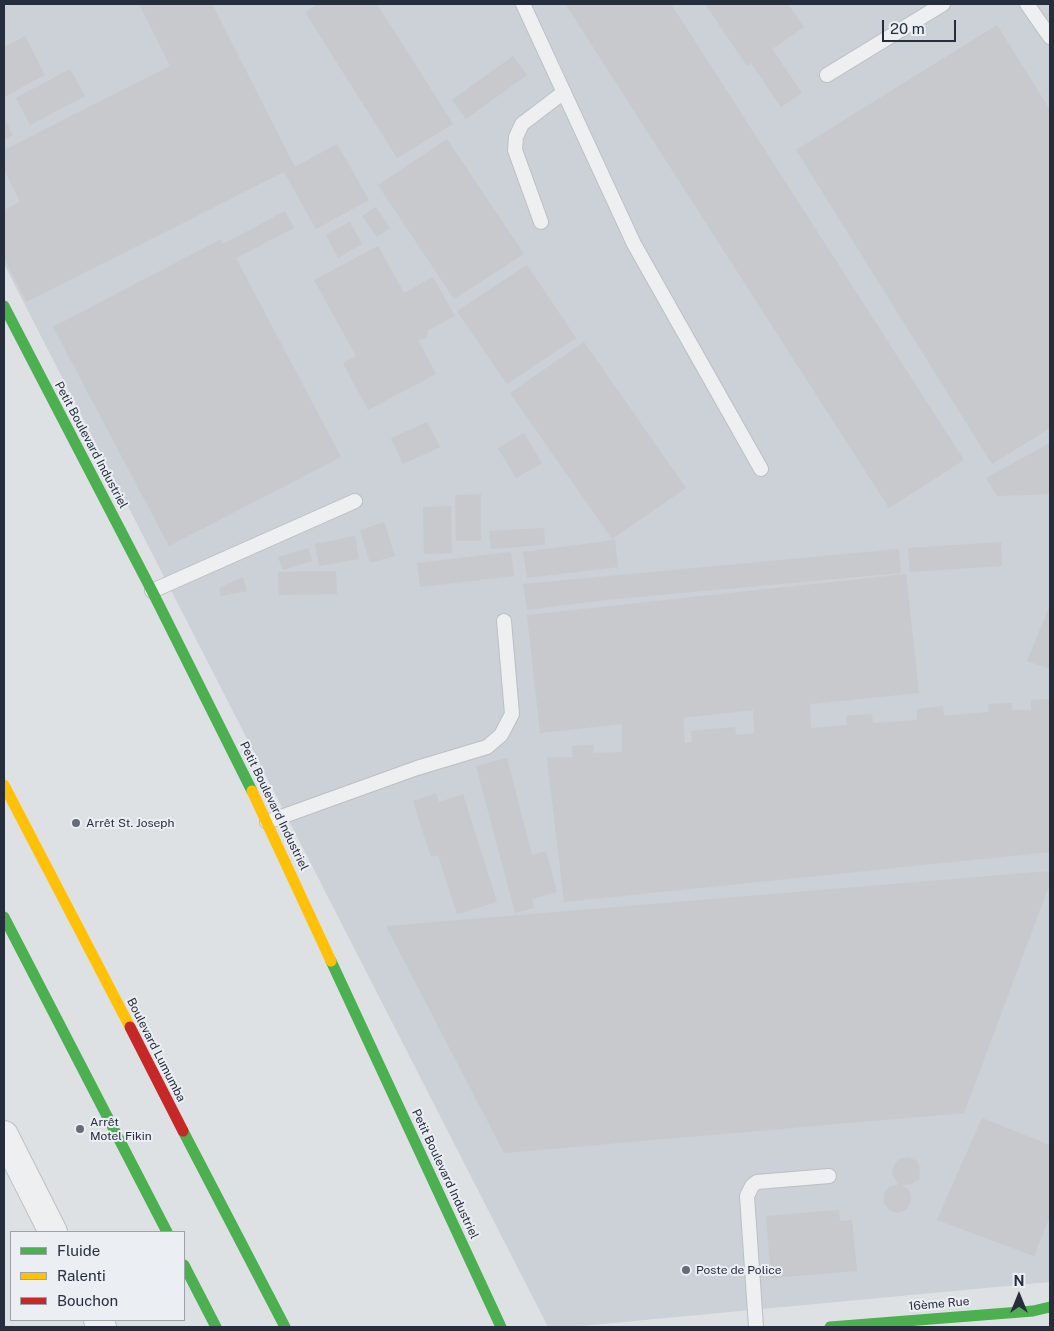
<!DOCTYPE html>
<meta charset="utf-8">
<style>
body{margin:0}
#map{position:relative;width:1054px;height:1331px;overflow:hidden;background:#dee1e4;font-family:"Public Sans",sans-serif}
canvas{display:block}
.frame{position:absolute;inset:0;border:5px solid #262d3c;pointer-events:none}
.legend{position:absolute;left:10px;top:1231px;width:175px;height:90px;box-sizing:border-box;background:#ebeff4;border:1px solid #9ca1aa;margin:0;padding:6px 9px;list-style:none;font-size:15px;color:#262d3c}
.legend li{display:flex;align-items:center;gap:10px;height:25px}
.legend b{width:25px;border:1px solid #9ca1aa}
.north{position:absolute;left:994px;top:1271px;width:50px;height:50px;-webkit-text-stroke:4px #ebeff4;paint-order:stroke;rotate:0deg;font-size:14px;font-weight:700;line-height:20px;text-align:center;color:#262d3c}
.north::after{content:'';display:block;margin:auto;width:18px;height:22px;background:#262d3c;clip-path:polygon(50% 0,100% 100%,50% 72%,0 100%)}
.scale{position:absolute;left:882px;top:20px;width:74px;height:22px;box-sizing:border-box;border:2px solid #262d3c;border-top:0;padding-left:6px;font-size:15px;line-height:18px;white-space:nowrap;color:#262d3c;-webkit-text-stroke:4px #ebeff4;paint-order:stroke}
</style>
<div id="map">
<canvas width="1054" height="1331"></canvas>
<div class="frame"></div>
<ul class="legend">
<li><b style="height:6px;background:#4caf50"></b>Fluide</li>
<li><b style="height:6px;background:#ffc107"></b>Ralenti</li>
<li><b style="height:6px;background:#c62828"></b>Bouchon</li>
</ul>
<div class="north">N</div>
<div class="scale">20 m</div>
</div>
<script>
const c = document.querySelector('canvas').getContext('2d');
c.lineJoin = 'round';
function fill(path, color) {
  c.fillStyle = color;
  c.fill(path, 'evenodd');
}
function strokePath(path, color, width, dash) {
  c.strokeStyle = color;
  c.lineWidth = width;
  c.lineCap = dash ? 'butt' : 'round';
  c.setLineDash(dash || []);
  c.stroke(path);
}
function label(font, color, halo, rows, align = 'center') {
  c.font = font + ' "Public Sans",sans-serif';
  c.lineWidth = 4;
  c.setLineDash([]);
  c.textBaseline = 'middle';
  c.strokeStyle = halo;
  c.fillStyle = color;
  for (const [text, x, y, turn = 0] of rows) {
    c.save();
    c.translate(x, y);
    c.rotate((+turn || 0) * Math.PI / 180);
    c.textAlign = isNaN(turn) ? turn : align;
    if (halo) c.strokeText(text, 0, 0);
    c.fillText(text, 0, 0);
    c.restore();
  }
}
const built = new Path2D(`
 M4,4h1046v1278l-480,45h-22l-544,-1063z`);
const building = new Path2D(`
 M139,4h73l83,163 42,-23 32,56 -53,29 -32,-57 -258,130 -22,-44v-48l16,-8 -16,-32v-20l166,-84z
 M318,4h59l76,120 -56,34 -92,-146z
 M570,4h101l293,456 -75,48 -323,-503z
 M705,4h83l16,23 -32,22 30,44 -21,14 -30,-44 -4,3z
 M997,25l53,85v318l-58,36 -196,-314z
 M25,36l20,39 -41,22v-50z
 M513,56l14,19 -61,44 -14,-19z
 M70,69l15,27 -55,29 -14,-27z
 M4,117l9,18 -9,5z
 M447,139l77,115 -70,45 -76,-114z
 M376,207l14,21 -13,9 -15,-21z
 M285,211l9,17 -58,30 105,199 -172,89 -116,-219 168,-88 2,5z
 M350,222l12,22 -24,14 -12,-23z
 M378,246l26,47 29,-16 22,39 -27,14 -1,8 -9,2 18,34 -68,36 -25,-47 13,-7 -42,-76z
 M527,265l49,73 -69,46 -50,-73z
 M584,342l102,146 -74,51 -102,-146z
 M427,422l13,25 -37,17 -12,-26z
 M524,433l18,30 -26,15 -18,-30z
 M1050,443v51l-53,2 -11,-18z
 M481,494v47h-25l-1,-46z
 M451,506l1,47 -28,1 -1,-47z
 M384,522l11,34 -25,7 -10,-33z
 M544,528l1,17 -54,4 -2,-18z
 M355,536l4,23 -40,7 -4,-22z
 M615,540l3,27 -91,11 -4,-26z
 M1001,542l1,24 -92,6 -2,-24z
 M308,548l4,13 -29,9 -5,-13z
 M899,549l2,24 -296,27 -78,10 -4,-26z
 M511,552l3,24 -94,11 -3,-24z
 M336,571l1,23 -58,1 -1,-23z
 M906,574l13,119 -109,11 1,24 36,-3 -1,-9 26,-2 1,9 44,-3v-11l26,-3 1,10 45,-4 -1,-8 24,-1v7h19v-10l19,-1v153l-486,50 -17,-144 26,-1 -1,-11 22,-1 -1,8 29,-1v-28l-82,9 -13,-118zM753,710l1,23 -18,2 -1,-8 -44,4 1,11 -7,1 -2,-25z
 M243,577l4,14 -26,5 -2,-8z
 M1050,605v64l-23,-8z
 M507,758l25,97 14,-4 11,41 -25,7 2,9 -19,5 -39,-147z
 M436,793l3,9 24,-8 34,108 -40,12 -19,-59 -7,2 -18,-56z
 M1050,871v12l-86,230 -460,40 -118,-227z
 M982,1118l68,27v71l-16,40 -97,-36z
 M908,1157l9,4 2,4 1,9 -1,5 -8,5 -9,1 8,6 1,10 -4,8 -9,4 -4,-1 -5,-2 -5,-7v-9l5,-7 9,-3 -5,-9 -1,-4 4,-9 3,-3z
 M839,1210l1,11 12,-1 5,51 -86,7 -5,-62z`);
const lane = new Path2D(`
 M523,4l111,240 127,225
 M1027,4l23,33
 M827,75l116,-71
 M541,222l-26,-72 1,-13 6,-13 42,-32
 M152,591l203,-90
 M267,822l150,-54 70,-21 14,-12 11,-21 -8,-93
 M756,1327l-9,-131 5,-10 5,-4 72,-6`);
const street = new Path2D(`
 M4,1135l49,97
 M98,1320l4,7`);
const fast = new Path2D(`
 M4,306l148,285 100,200
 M4,917l163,315
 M331,961l170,366
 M183,1131l102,196
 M184,1265l32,62
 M830,1327l203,-16 17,-4`);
const slow = new Path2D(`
 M4,785l126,242
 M252,791l79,170`);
const jam = new Path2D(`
 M130,1027l53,104`);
const markers = [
 [76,823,5,"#666c77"],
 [80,1129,5,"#666c77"],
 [686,1270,5,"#666c77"]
];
const streetNames = [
 ["Petit Boulevard Industriel",91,445,62],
 ["Petit Boulevard Industriel",274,806,64],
 ["Boulevard Lumumba",156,1050,63],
 ["Petit Boulevard Industriel",445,1174,65],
 ["16ème Rue",939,1304,-5]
];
const poiNames = [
 ["Arrêt St. Joseph",86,823],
 ["Arrêt",90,1122],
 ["Motel Fikin",90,1136],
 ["Poste de Police",696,1270]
];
fill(built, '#ccd0d7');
fill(building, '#c7c9cc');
strokePath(lane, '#bdbfc2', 16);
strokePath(street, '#bdbfc2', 30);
strokePath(lane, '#eeeff0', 14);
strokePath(street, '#eeeff0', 28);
strokePath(fast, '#4caf50', 11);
strokePath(slow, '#ffc107', 11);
strokePath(jam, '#c62828', 11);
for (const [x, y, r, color] of markers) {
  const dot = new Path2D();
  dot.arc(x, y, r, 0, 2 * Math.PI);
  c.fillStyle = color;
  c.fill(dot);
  strokePath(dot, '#ebeff4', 2);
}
label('12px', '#262d3c', '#ebeff4', streetNames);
label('12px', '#262d3c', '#ebeff4', poiNames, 'left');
</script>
